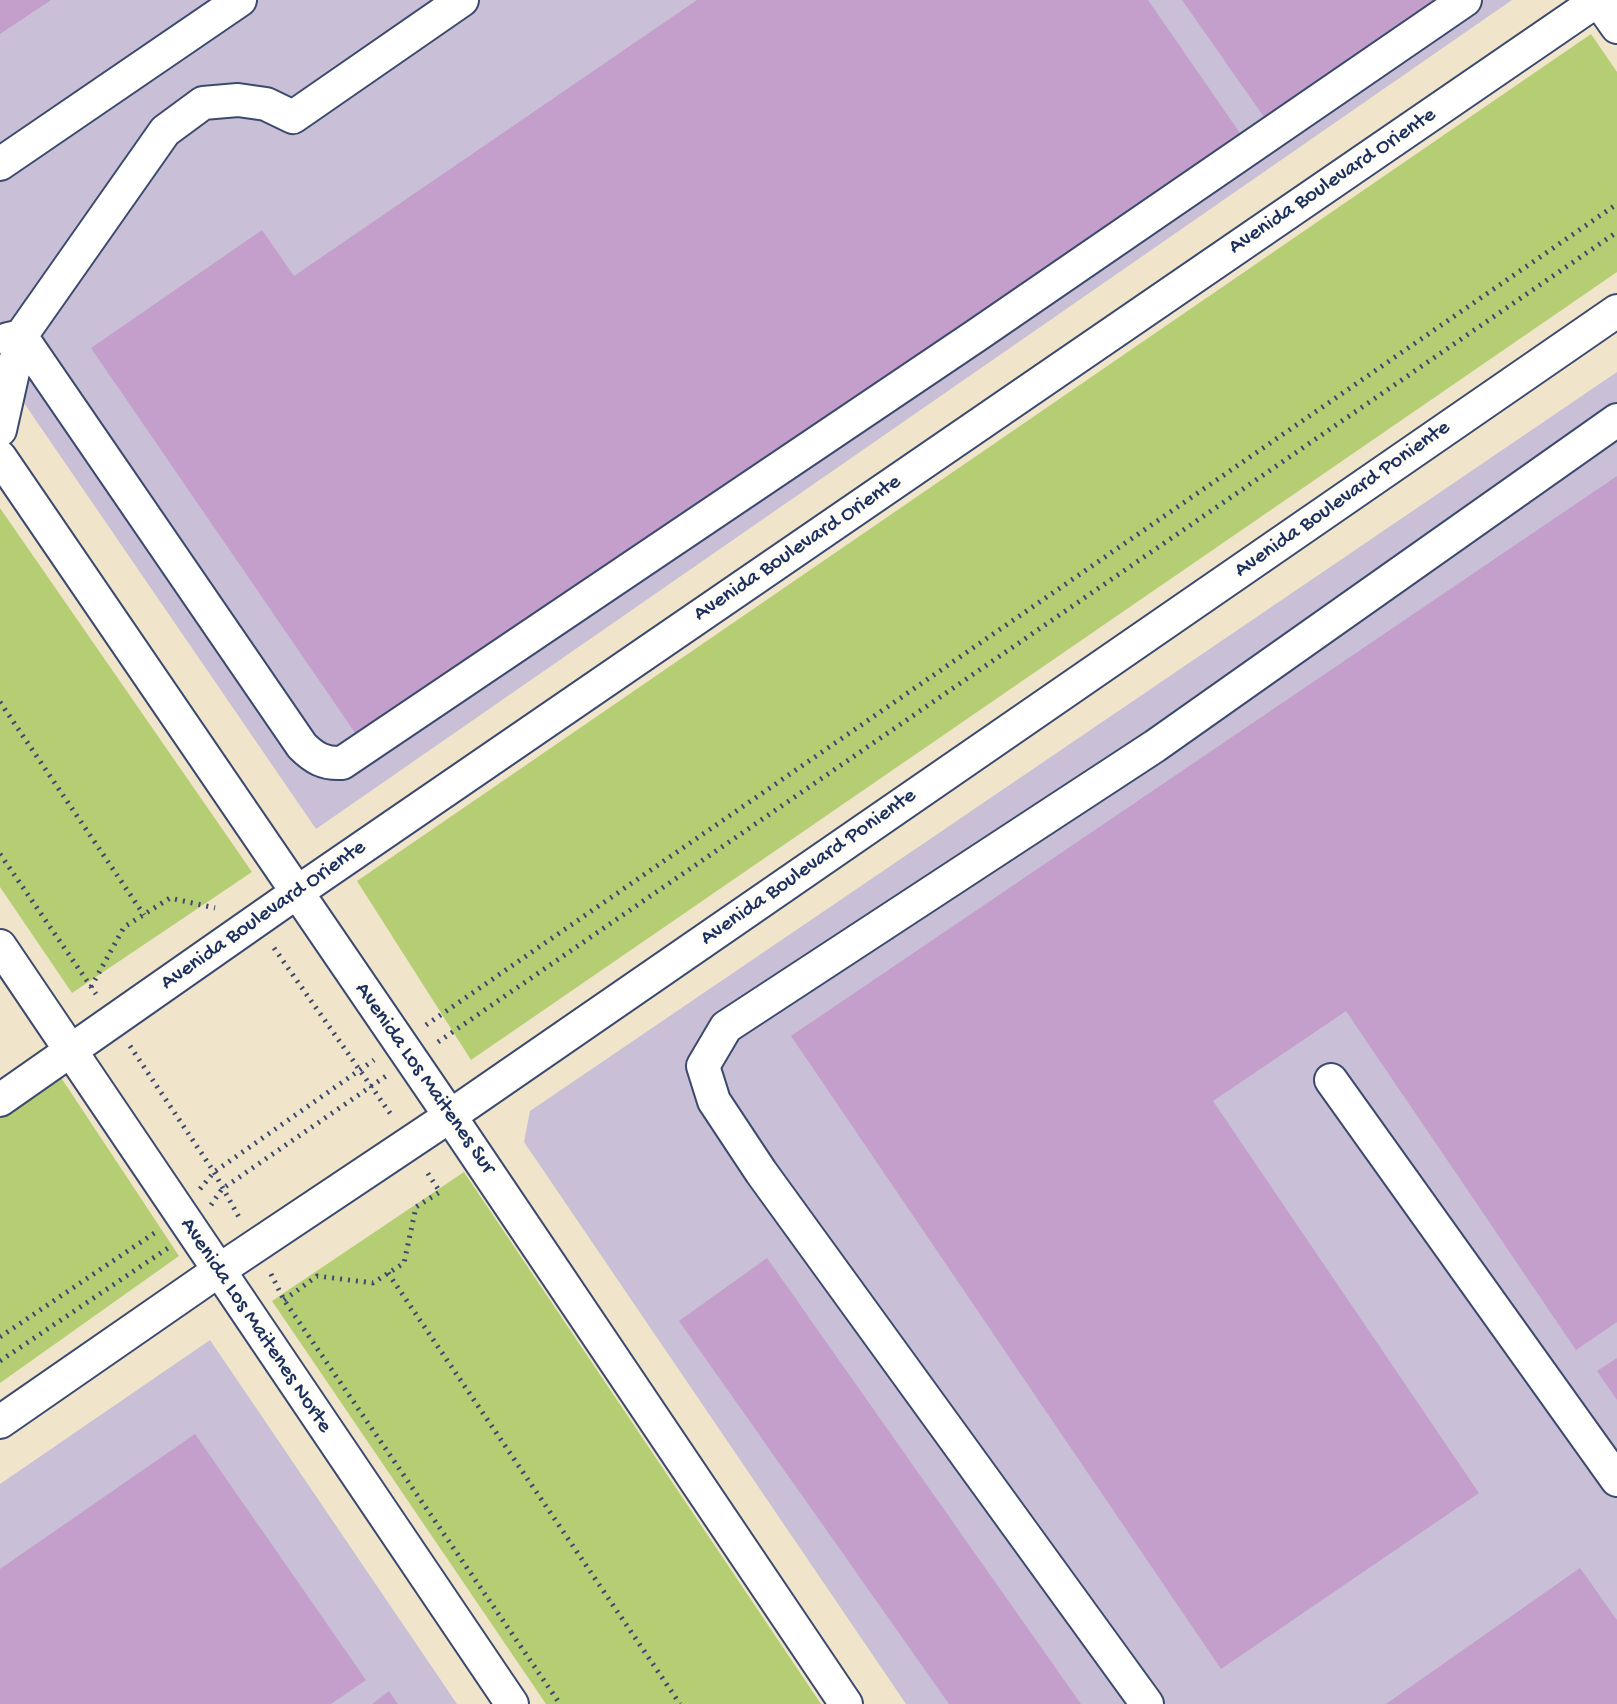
<!DOCTYPE html>
<style>
body{margin:0}
canvas{display:block;background:#f0e5ca}
</style>
<canvas width="1617" height="1704"></canvas>
<script>
const c = document.querySelector('canvas').getContext('2d');
c.lineJoin = 'round';
function fill(path, color) {
  c.fillStyle = color;
  c.fill(path, 'evenodd');
}
function strokePath(path, color, width, dash) {
  c.strokeStyle = color;
  c.lineWidth = width;
  c.lineCap = dash ? 'butt' : 'round';
  c.setLineDash(dash || []);
  c.stroke(path);
}
function label(font, color, halo, rows, align = 'center') {
  c.font = font + ' "Gochi Hand",sans-serif';
  c.lineWidth = 8;
  c.setLineDash([]);
  c.textBaseline = 'middle';
  c.strokeStyle = halo;
  c.fillStyle = color;
  for (const [text, x, y, turn = 0] of rows) {
    c.save();
    c.translate(x, y);
    c.rotate((+turn || 0) * Math.PI / 180);
    c.textAlign = isNaN(turn) ? turn : align;
    if (halo) c.strokeText(text, 0, 0);
    c.fillText(text, 0, 0);
    c.restore();
  }
}
const industrial = new Path2D(`
 M0,0h1512l-1196,829 -316,-461z
 M1617,372v1332h-711l-382,-562 6,-31z
 M210,1340l247,364h-457v-220z`);
const green = new Path2D(`
 M1591,34l26,38v200l-1146,788 -114,-179z
 M0,508l252,364 -180,121 -72,-106z
 M60,1076l119,180 -179,127v-265z
 M464,1172l357,532h-275l-274,-403z`);
const building = new Path2D(`
 M0,0h51l-51,34z
 M697,0h451l94,136 -882,604 -269,-392 171,-118 32,46z
 M1182,0h253l-171,117z
 M1617,476v846l-41,28 -230,-339 -133,90 266,392 -258,176 -430,-633z
 M767,1258l314,446h-132l-270,-383z
 M1617,1358v42l-20,-29z
 M195,1434l171,246 -35,24h-331v-135z
 M1580,1568l37,52v84h-231z
 M389,1691l9,13h-26z`);
const path = new Path2D(`
 M0,702l144,213
 M0,854l96,140
 M274,948l118,168
 M91,987l33,-60 46,-29 45,10
 M426,1025l1191,-821
 M438,1042l1179,-810
 M130,1046l84,126 26,47
 M200,1189l14,-17 160,-112
 M211,1205l11,-16 164,-113
 M388,1273l292,431
 M271,1274l13,26 276,404
 M284,1300l33,-24 56,7 31,-20 12,-56 24,-15 -15,-23
 M0,1337l156,-105
 M0,1361l168,-113`);
const minor = new Path2D(`
 M462,0l-169,117 -27,-13 -28,-4 -35,3 -38,28 -144,205 281,410c12,12 22,18 40,17l635,-428 488,-335
 M1598,0l19,27
 M0,164l240,-164
 M0,430l21,-94 -13,3
 M0,457l450,659 396,588
 M0,946l512,758
 M1331,1080l286,400
 M0,1100l296,-207 1302,-893
 M0,1422l218,-151 232,-155 1167,-805
 M1147,1704l-386,-532 -47,-71 -11,-35 23,-39 429,-281 462,-326`);
const streetNames = [
 ["Avenida Boulevard Oriente",1333,182,-34],
 ["Avenida Boulevard Poniente",1343,500,-35],
 ["Avenida Boulevard Oriente",798,549,-34],
 ["Avenida Boulevard Poniente",809,868,-35],
 ["Avenida Boulevard Oriente",264,916,-35],
 ["Avenida Los Maitenes Sur",424,1079,55],
 ["Avenida Los Maitenes Norte",255,1326,56]
];
fill(industrial, '#c9bfd7');
fill(green, '#b5ce73');
fill(building, '#c49fcc');
strokePath(minor, '#3b4a6e', 36);
strokePath(path, '#3b4a6e', 5, [2, 6]);
strokePath(minor, '#fff', 32);
label('22px', '#1b2f5e', '#fdfcf7', streetNames);
</script>
